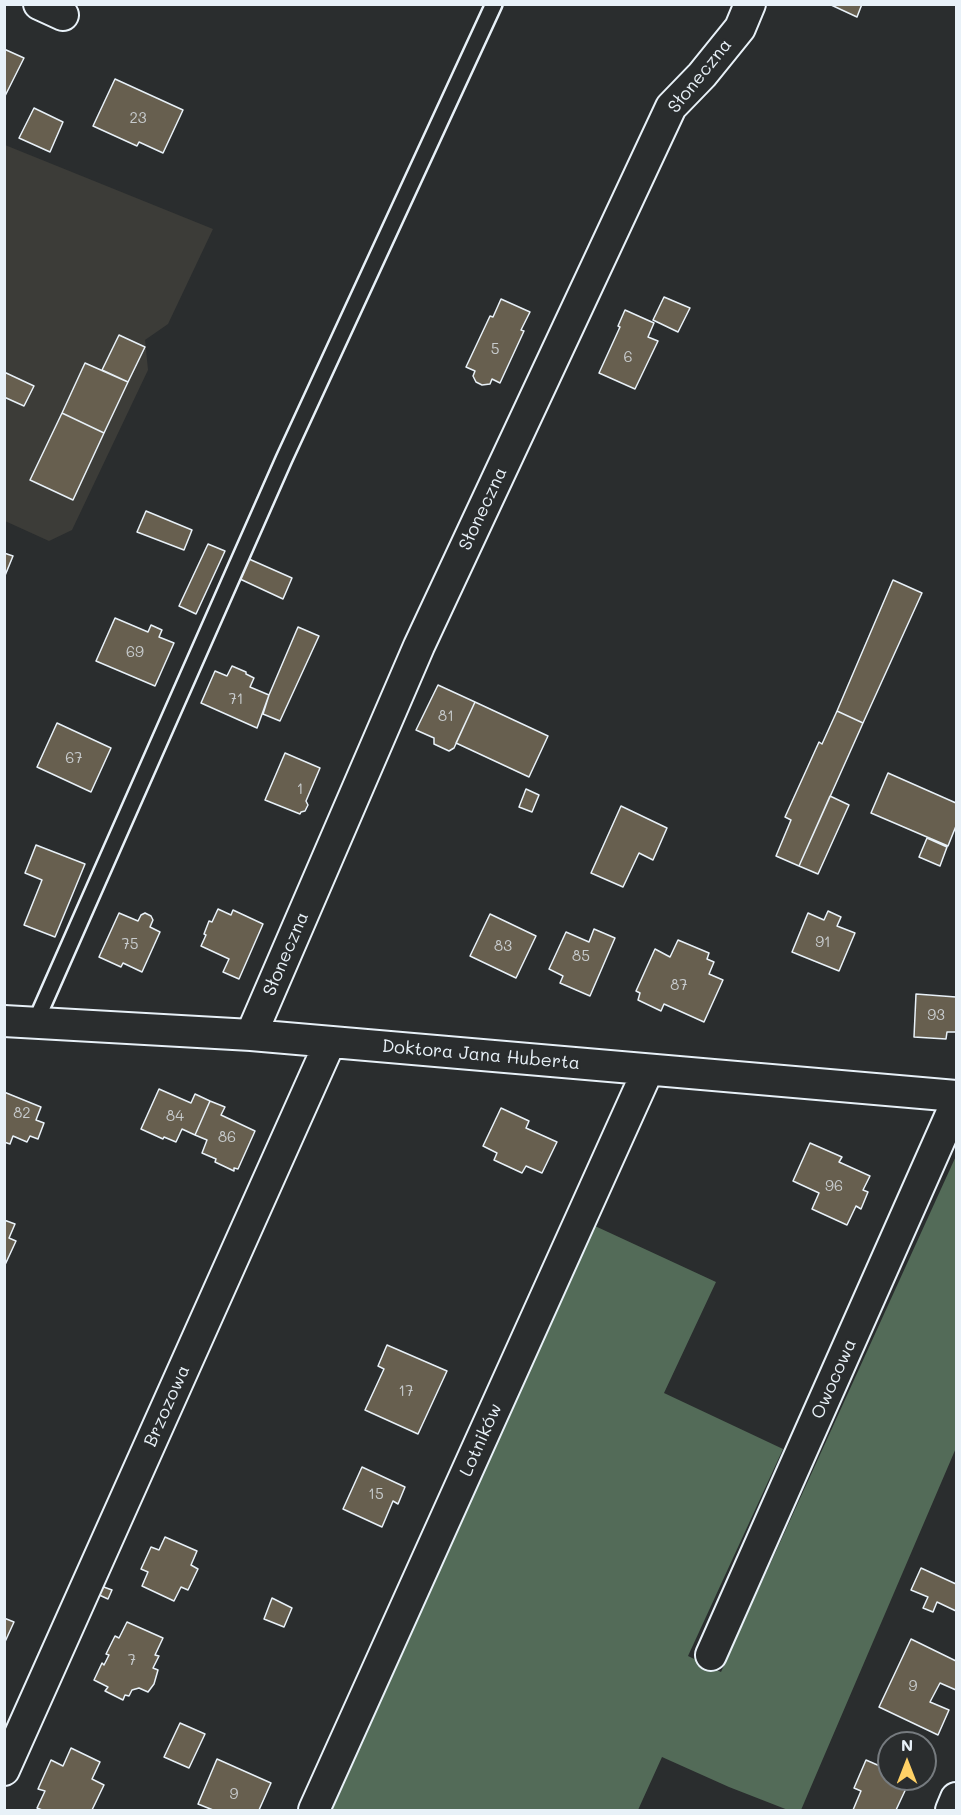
<!DOCTYPE html>
<meta charset="utf-8">
<style>
body{margin:0}
#map{position:relative;width:961px;height:1815px;overflow:hidden;background:#2a2d2e;font-family:Mali,sans-serif}
canvas{display:block}
.frame{position:absolute;inset:0;border:6px solid #e8f1f8;pointer-events:none}
.north{position:absolute;left:877px;top:1731px;width:60px;height:60px;box-sizing:border-box;background:#2a2d2e;border:2px solid #767b7f;border-radius:50%;rotate:0deg;font-size:16px;font-weight:700;line-height:24px;text-align:center;color:#e8f1f8}
.north::after{content:'';display:block;margin:auto;width:21px;height:27px;background:#ffd166;clip-path:polygon(50% 0,100% 100%,50% 72%,0 100%)}
</style>
<div id="map">
<canvas width="961" height="1815"></canvas>
<div class="frame"></div>
<div class="north">N</div>
</div>
<script>
const c = document.querySelector('canvas').getContext('2d');
c.lineJoin = 'round';
function fill(path, color) {
  c.fillStyle = color;
  c.fill(path, 'evenodd');
}
function strokePath(path, color, width, dash) {
  c.strokeStyle = color;
  c.lineWidth = width;
  c.lineCap = dash ? 'butt' : 'round';
  c.setLineDash(dash || []);
  c.stroke(path);
}
function label(font, color, halo, rows, align = 'center') {
  c.font = font + ' Mali,sans-serif';
  c.lineWidth = 4.5;
  c.setLineDash([]);
  c.textBaseline = 'middle';
  c.strokeStyle = halo;
  c.fillStyle = color;
  for (const [text, x, y, turn = 0] of rows) {
    c.save();
    c.translate(x, y);
    c.rotate((+turn || 0) * Math.PI / 180);
    c.textAlign = isNaN(turn) ? turn : align;
    if (halo) c.strokeText(text, 0, 0);
    c.fillText(text, 0, 0);
    c.restore();
  }
}
const built = new Path2D(`
 M5,145l208,84 -45,95 -23,16 3,30 -76,160 -23,11 -44,-20z`);
const green = new Path2D(`
 M956,1156v292l-155,362h-13l-59,-23 -67,-30 -24,53h-307l264,-584 121,56 -52,111 119,56 -95,207 33,16z`);
const building = new Path2D(`
 M829,4h33l-5,13z
 M4,49l20,9 -20,40z
 M115,79l68,31 -20,43 -24,-11 -2,4 -44,-20z
 M34,108l29,14 -13,30 -31,-14z
 M664,297l26,11 -12,24 -25,-12z
 M501,299l29,13 -9,18 3,1 -24,52 -8,-4 -2,5 -8,1 -6,-3 -3,-6 2,-5 -9,-4 24,-51 3,1z
 M625,310l29,13 -6,14 10,4 -23,48 -36,-16 21,-46 -2,-1z
 M119,335l26,12 -17,35 -26,-12z
 M85,363l43,19 -24,51 -42,-20z
 M4,372l30,14 -10,20 -20,-9z
 M62,413l42,20 -31,67 -43,-20z
 M146,511l46,19 -8,20 -47,-18z
 M208,544l17,7 -29,63 -17,-8z
 M4,553l9,3 -9,22z
 M249,559l43,19 -9,21 -43,-20z
 M893,580l29,13 -59,130 -26,-12z
 M115,618l33,14 3,-7 11,5 -3,7 15,6 -19,43 -59,-25z
 M298,627l21,9 -39,85 -17,-7 6,-19z
 M232,666l14,6v2l8,4 -4,9 19,8 -12,33 -56,-25 14,-32 12,5z
 M438,685l37,17 -21,46 -5,3 -15,-7v-6l-18,-8z
 M475,702l73,34 -19,41 -73,-34z
 M837,711l26,12 -64,143 -23,-10 15,-36 -6,-3 34,-75 3,2z
 M57,723l54,25 -20,44 -54,-25z
 M285,753l35,15 -14,33 2,4 -3,6 -4,1 -1,2 -35,-14z
 M888,773l68,30v23l-8,20 -77,-33z
 M526,789l13,6 -7,17 -13,-5z
 M830,796l19,9 -31,69 -19,-8z
 M621,806l46,22 -14,32 -14,-7 -16,34 -32,-14z
 M927,838l20,9 -7,19 -21,-9z
 M36,845l49,19 -30,73 -31,-12 18,-45 -17,-7z
 M218,909l13,6 2,-5 30,14 -24,55 -16,-7 6,-13 -28,-13 5,-11 -2,-1 5,-13 3,1z
 M828,911l13,6 -4,9 18,7 -16,38 -47,-19 16,-39 16,7z
 M119,913l19,8 3,-6 4,-2 6,3 2,4 -3,7 10,5 -18,40 -19,-9 -2,4 -22,-10z
 M490,914l46,22 -20,42 -46,-22z
 M594,929l21,9 -25,58 -30,-13 3,-7 -14,-7 17,-37 23,10z
 M678,940l31,13 -2,6 7,3 -5,12 14,6 -19,42 -40,-18 -3,7 -23,-11 2,-7 -4,-2 19,-42 15,8z
 M916,994l40,3v35h-9l-1,7 -32,-2z
 M159,1089l32,14 4,-9 15,7 -15,34 -13,-6 -6,13 -12,-5 -1,2 -22,-10z
 M4,1092l37,15 -5,13 8,3 -6,16 -8,-3 -3,6 -14,-6 -3,8 -6,-2z
 M210,1101l15,6 -4,8 34,16 -17,38 -4,-1v3l-19,-9 1,-3 -14,-6 5,-13 -12,-5z
 M501,1108l28,13 -3,7 31,14 -15,31 -16,-7 -4,7 -28,-13 3,-7 -14,-7z
 M810,1143l32,14 -3,5 31,14 -7,14 5,2 -7,17 -5,-3 -9,19 -35,-16 7,-16 -26,-12z
 M4,1220l11,4 -6,14 7,3 -12,26z
 M387,1345l60,26 -29,63 -53,-24 19,-41 -6,-3z
 M362,1467l43,20 -7,17 -5,-3 -11,26 -39,-18z
 M165,1537l32,14 -6,14 7,4 -10,21 -7,-3 -7,14 -32,-15 6,-14 -7,-3 10,-22 8,3z
 M921,1568l35,16v27l-19,-9 -4,10 -10,-4 5,-11 -17,-7z
 M101,1586l11,4 -4,9 -11,-5z
 M272,1598l20,10 -8,19 -20,-8z
 M4,1618l10,4 -10,22z
 M127,1622l36,16 -8,17 4,1 -6,12 5,2 -4,14 -6,8 -9,-4 -7,2 -3,6 -4,-1 -2,5 -18,-9 3,-4 -14,-7 8,-17 2,2 5,-10 -3,-1 9,-18 4,2z
 M911,1639l45,22v29l-16,-7 -10,19 19,8 -11,25 -59,-28z
 M180,1723l25,11 -16,34 -25,-11z
 M71,1748l29,14 -8,17 12,6 -12,25h-50l-5,-2 8,-17 -7,-2 13,-29 12,6z
 M217,1759l54,24 -12,27h-46l-15,-6z
 M866,1760l23,10v9l21,1 -14,30h-43l8,-19 -7,-3z`);
const lane = new Path2D(`
 M35,1023l249,-564 210,-455`);
const street = new Path2D(`
 M39,4l24,11
 M4,1021l247,14 705,61
 M251,1035l168,-389 252,-539 31,-32 38,-47 10,-24
 M711,1655l245,-552
 M4,1770l326,-728
 M314,1810l334,-740
 M951,1810l5,-12`);
const numberNames = [
 ["23",138,118],
 ["5",495,349],
 ["6",628,357],
 ["69",135,652],
 ["71",236,699],
 ["81",446,716],
 ["67",74,758],
 ["1",300,789],
 ["91",823,942],
 ["75",130,944],
 ["83",503,946],
 ["85",581,956],
 ["87",679,985],
 ["93",936,1015],
 ["82",22,1113],
 ["84",175,1116],
 ["86",227,1137],
 ["96",834,1186],
 ["17",406,1391],
 ["15",376,1494],
 ["7",132,1660],
 ["9",913,1686],
 ["9",234,1794]
];
const streetNames = [
 ["Słoneczna",700,76,-51],
 ["Słoneczna",483,509,-65],
 ["Słoneczna",286,954,-67],
 ["Doktora Jana Huberta",481,1055,5],
 ["Owocowa",834,1379,-66],
 ["Brzozowa",167,1406,-66],
 ["Lotników",481,1440,-66]
];
fill(built, '#3c3c38');
fill(green, '#536b58');
fill(building, '#675f4f');
strokePath(building, '#e8f1f8', 1.5);
strokePath(lane, '#e8f1f8', 20);
strokePath(street, '#e8f1f8', 34);
strokePath(lane, '#2a2d2e', 15);
strokePath(street, '#2a2d2e', 30);
label('15px', '#c8ccce', null, numberNames);
label('18px', '#e8f1f8', '#2a2d2e', streetNames);
</script>
